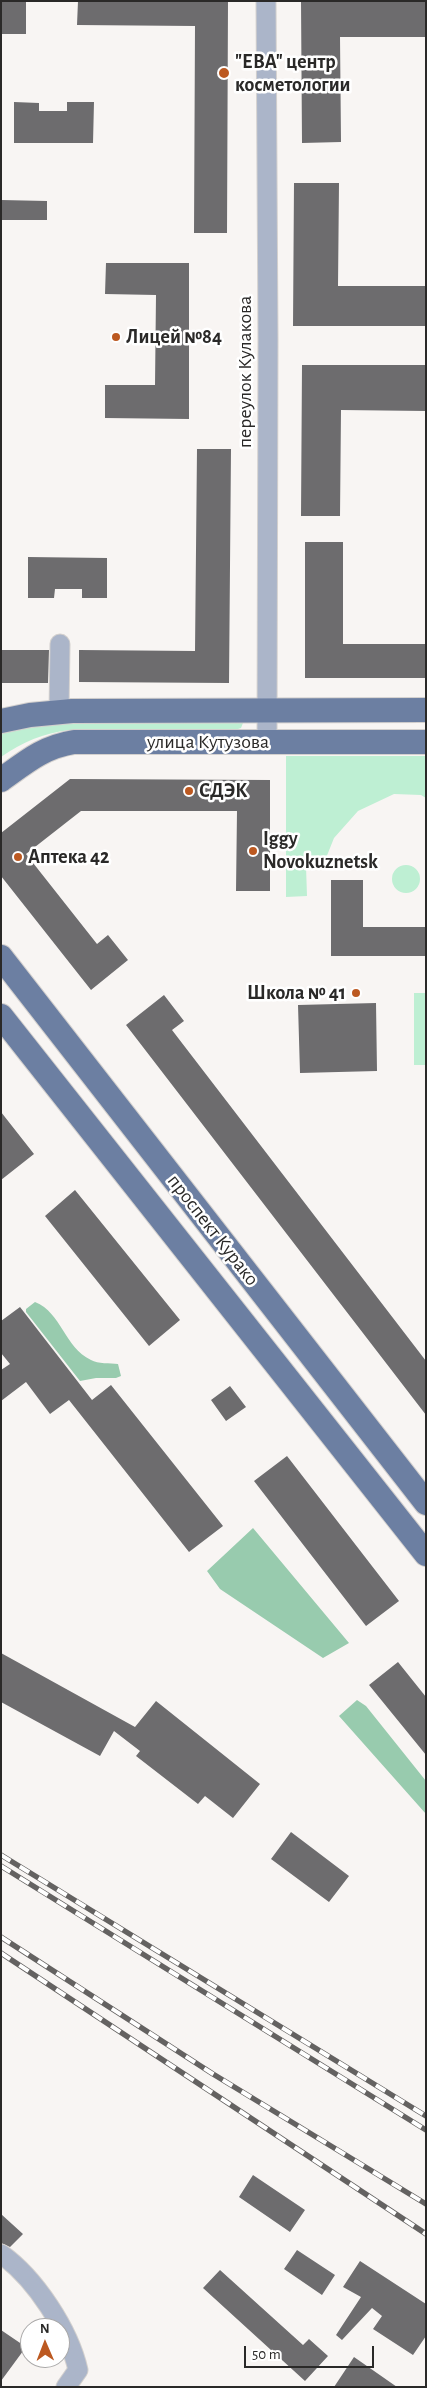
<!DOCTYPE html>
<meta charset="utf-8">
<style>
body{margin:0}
#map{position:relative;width:427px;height:2388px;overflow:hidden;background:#f8f5f3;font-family:"Alegreya Sans",sans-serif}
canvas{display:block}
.frame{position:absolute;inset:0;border:2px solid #2a2928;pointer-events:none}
.north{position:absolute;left:20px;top:2318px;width:50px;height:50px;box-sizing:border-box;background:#fff;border:1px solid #aaa9a9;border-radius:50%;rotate:359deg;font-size:14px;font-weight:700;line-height:20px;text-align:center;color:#2a2928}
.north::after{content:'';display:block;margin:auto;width:18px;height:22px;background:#bc5921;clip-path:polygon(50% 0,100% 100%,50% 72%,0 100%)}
.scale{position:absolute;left:244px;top:2346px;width:130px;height:22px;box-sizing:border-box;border:2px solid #2a2928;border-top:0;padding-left:6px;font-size:15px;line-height:18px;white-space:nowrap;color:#2a2928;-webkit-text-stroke:4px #fff;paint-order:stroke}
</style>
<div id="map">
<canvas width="427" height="2388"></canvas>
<div class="frame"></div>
<div class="north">N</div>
<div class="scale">50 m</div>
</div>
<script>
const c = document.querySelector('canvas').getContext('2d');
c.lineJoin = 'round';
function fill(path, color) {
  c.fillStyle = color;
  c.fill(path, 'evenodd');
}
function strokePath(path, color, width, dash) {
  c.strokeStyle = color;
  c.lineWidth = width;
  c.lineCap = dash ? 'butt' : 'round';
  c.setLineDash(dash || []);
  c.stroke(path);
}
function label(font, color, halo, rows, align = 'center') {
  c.font = font + ' "Alegreya Sans",sans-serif';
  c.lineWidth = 5;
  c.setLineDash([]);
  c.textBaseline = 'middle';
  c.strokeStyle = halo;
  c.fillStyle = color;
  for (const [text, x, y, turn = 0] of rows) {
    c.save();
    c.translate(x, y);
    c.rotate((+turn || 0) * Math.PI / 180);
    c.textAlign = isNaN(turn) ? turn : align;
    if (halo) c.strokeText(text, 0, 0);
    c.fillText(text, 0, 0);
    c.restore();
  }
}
const green = new Path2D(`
 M241,719l2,4 -2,5 -3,1 -169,1c-25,3 -47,12 -68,27v-27l20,-6z
 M286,756h140v42l-5,-3 -27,-1 -36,17 -24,27 -8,20 -10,7 -10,1 1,30 -21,1z
 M392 879a14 14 0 1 1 28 0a14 14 0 1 1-28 0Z
 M414,993h12v72h-12z`);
const forest = new Path2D(`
 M35,1302c27,11 29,45 56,58 7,4 19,3 27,4l3,12 -5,2h-20l-16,3 -54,-69v-3z
 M253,1528l96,115 -26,15 -103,-69 -13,-18z
 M357,1700l9,6 60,75v33l-87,-98z`);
const building = new Path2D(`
 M1,1h25v33h-25z
 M78,1h150l-1,232h-33l1,-207 -118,-1z
 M301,1h125v36h-86l1,105 -39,1z
 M14,102l25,1v8h28v-9h27l-1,41h-79z
 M294,183h45l-1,103h88v40h-133z
 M1,200l46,1v19h-46z
 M106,263h83v156l-84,-1v-33h50l1,-90 -51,-1z
 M302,365h124v46l-85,-1 -1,106h-39z
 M197,449h34l-2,234 -150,-1v-32l116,1z
 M305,542h38v102h83v34h-121z
 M28,557l79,1v40h-25v-9h-27l-1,9h-26z
 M1,650h48l-1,33h-47z
 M70,779l200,1v111h-34l1,-80h-156l-55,43 71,90 11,-9 20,25 -37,30 -90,-114v-43z
 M331,880h32v47h63v29h-95z
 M164,995l20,26 -12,9 254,331v54l-300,-390z
 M376,1003l1,68 -77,2 -2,-68z
 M1,1112l33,42 -33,26z
 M75,1190l105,130 -31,26 -104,-130z
 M20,1307l72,93 19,-15 112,141 -34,26 -120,-152 -19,14 -24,-32 -25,19v-31l9,-6 -9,-11v-32z
 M230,1386l16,21 -20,14 -15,-21z
 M287,1456l112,145 -33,25 -112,-145z
 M1,1653l134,74 21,-26 104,83 -27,34 -28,-22 -7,8 -62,-48 4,-5 -26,-20 -14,25 -99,-54z
 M398,1662l28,35v58l-57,-70z
 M291,1832l58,44 -20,26 -58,-43z
 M253,2175l52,35 -15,22 -51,-35z
 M1,2214l22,20 -13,13 -9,-4z
 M297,2250l38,25 -13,20 -38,-26z
 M360,2261l66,43v32l-13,19 -40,-26 9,-13 -10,-8 -30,32 -6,-5 25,-38 -18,-10z
 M220,2270l83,75 6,-6 19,17 -23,25 -102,-93z
 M1,2330l25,17 -25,34z
 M354,2357l43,30h-63z`);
const minor = new Path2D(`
 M266,1l2,339 -1,402
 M59,712l1,-68
 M1,2254c34,24 68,76 77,116l-12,17`);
const major = new Path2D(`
 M1,721l29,-6 42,-4 354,-1
 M1,780c25,-18 42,-33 73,-38h352
 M1,957l425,546
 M1,1016l425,538`);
const rail = new Path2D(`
 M1,1855l425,261
 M1,1866l425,264
 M1,1937l212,137 213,130
 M1,1953l425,281`);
const markers = [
 [224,73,6,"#bc5921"],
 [116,337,5,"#bc5921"],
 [189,791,5,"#bc5921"],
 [253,851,5,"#bc5921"],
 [18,857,5,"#bc5921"],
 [356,993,5,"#bc5921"]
];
const poiNames = [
 ["\"ЕВА\" центр",235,62],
 ["косметологии",235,85],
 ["Лицей №84",126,337],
 ["СДЭК",199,791],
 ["Iggy",263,839],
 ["Novokuznetsk",263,862],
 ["Аптека 42",28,857],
 ["Школа № 41",346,993,"right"]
];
const streetNames = [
 ["переулок Кулакова",245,372,-90],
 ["улица Кутузова",208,742],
 ["проспект Курако",213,1230,52]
];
fill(green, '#beefd3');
fill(forest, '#98cbae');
fill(building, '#6d6c6e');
strokePath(minor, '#d3d0ce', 21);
strokePath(major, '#d3d0ce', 26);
strokePath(minor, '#abb5c9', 19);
strokePath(major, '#6c7fa2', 24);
strokePath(rail, '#646261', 5.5);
strokePath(rail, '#fff', 4, [11]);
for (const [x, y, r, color] of markers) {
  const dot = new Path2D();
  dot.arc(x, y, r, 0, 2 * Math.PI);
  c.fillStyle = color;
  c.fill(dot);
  strokePath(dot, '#fff', 2);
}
label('bold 20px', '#2a2928', '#fff', poiNames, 'left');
label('20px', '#2a2928', '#fff', streetNames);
</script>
